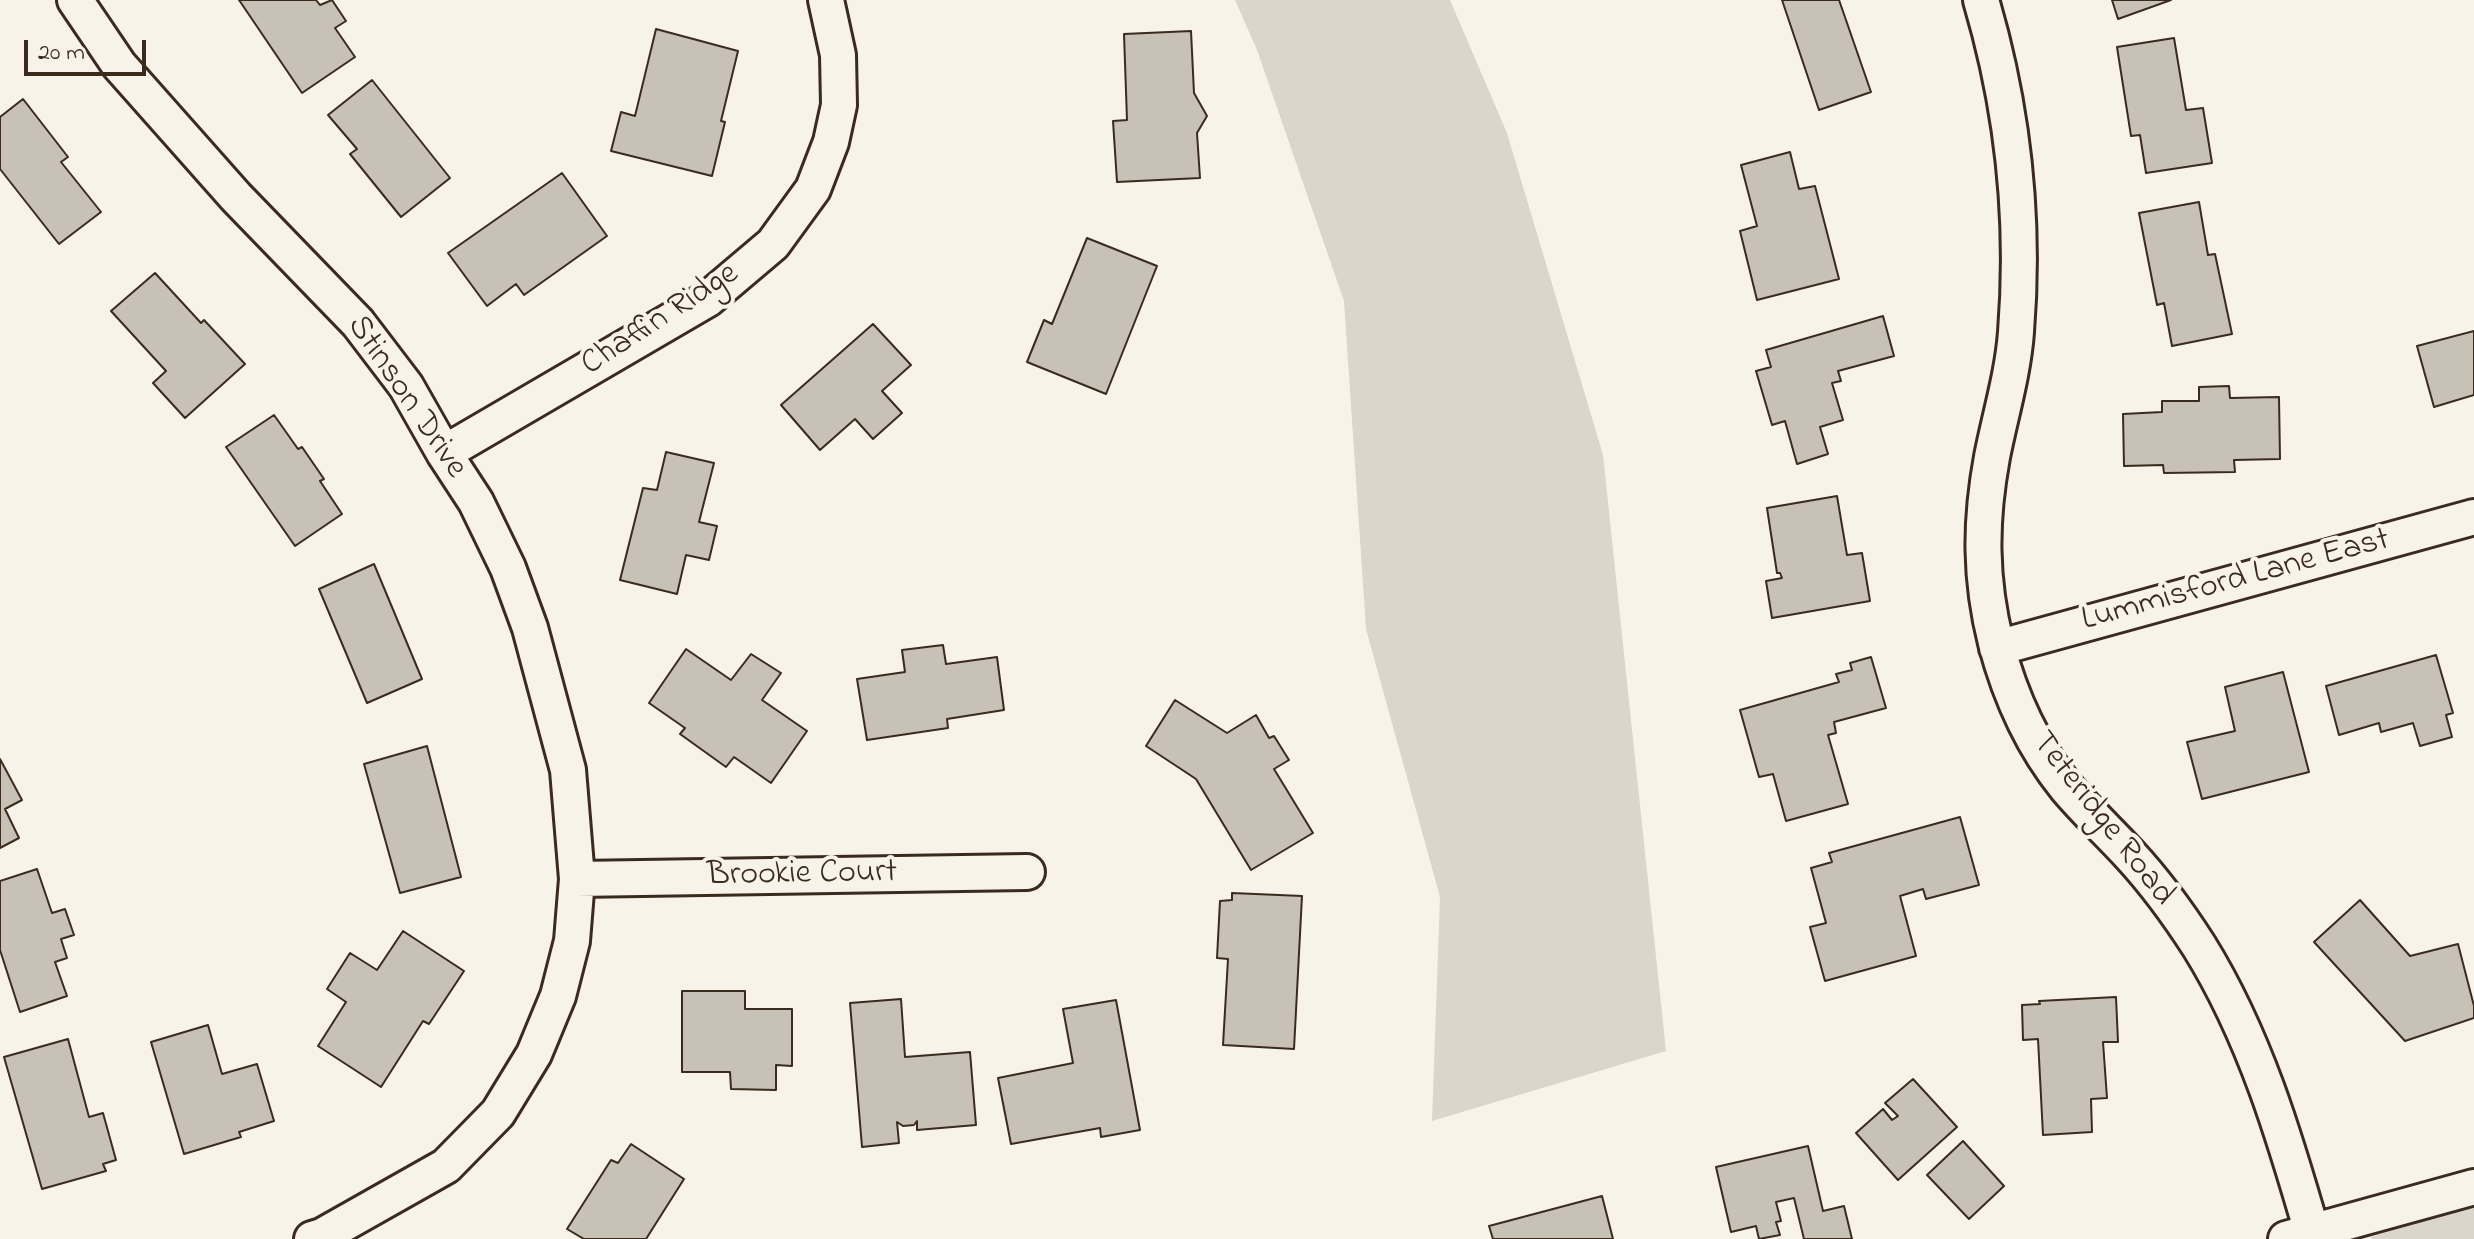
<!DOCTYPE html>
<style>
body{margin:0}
#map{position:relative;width:2474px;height:1239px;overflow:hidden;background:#f7f3e8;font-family:"Indie Flower",sans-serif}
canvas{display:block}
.scale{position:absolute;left:24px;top:40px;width:122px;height:36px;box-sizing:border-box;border:4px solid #3b2a1e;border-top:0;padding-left:10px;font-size:24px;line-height:28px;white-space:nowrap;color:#3b2a1e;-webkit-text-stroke:6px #f7f3e8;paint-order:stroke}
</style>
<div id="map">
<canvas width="2474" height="1239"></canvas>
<div class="scale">20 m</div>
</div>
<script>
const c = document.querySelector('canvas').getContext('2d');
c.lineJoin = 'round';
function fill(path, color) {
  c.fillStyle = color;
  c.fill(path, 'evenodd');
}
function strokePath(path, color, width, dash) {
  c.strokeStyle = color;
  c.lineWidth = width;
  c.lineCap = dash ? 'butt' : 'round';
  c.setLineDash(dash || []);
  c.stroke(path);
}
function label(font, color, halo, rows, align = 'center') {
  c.font = font + ' "Indie Flower",sans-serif';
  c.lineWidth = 8;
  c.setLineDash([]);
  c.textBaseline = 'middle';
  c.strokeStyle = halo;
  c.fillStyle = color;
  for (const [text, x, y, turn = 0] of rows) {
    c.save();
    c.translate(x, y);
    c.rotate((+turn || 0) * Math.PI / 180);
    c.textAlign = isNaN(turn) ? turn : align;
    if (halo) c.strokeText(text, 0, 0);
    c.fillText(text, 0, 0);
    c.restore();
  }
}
const green = new Path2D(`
 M1235,0h215l57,133 96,322 63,596 -234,70 8,-224 -74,-268 -22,-328 -87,-251z
 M2474,1206v33h-103v-2z`);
const building = new Path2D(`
 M239,0h77l4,5 12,-5 14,21 -11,7 20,29 -53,36z
 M1782,0h57l32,92 -52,18z
 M2112,0h59l-53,19z
 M656,29l82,22 -17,70 4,1 -13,54 -101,-25 10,-39 14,4z
 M1191,31l3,62 13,23 -10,17 3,45 -83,4 -4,-61 14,-1 -3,-86z
 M2174,38l12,72 17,-2 9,55 -66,10 -6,-38 -9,1 -14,-89z
 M372,80l78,98 -49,39 -51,-63 7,-5 -29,-34z
 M23,99l45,58 -7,5 40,50 -42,32 -59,-75v-52z
 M1790,152l9,37 16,-3 24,93 -82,21 -17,-69 17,-5 -16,-61z
 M562,173l45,63 -83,59 -8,-11 -29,22 -39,-53z
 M2199,202l9,53 7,-1 17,80 -60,12 -8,-43 -7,2 -18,-92z
 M1087,238l70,28 -51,128 -79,-32 17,-42 8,4z
 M155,273l46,50 3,-3 41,44 -60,54 -32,-35 13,-12 -55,-60z
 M1883,316l11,40 -56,15 3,10 -9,2 11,37 -23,7 8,27 -31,10 -12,-43 -13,4 -16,-54 15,-4 -5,-17z
 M873,324l38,41 -29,26 20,22 -29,26 -18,-20 -35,31 -39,-45z
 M2474,331v64l-40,12 -17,-61z
 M2229,386l1,12 49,-1 1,62 -46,1 1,12 -71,1 -1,-8 -39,1 -1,-52 39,-2v-11h37v-14z
 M274,415l24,34 4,-2 22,32 -4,2 22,33 -47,32 -69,-99z
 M666,452l48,11 -15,59 18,4 -8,34 -23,-5 -9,39 -57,-14 23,-92 14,2z
 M1837,496l10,59 15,-2 8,48 -98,17 -6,-37 16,-3 -2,-5h-3l-10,-65z
 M374,564l48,115 -55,24 -48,-114z
 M943,645l3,19 51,-7 7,53 -57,9 1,9 -81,12 -10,-61 48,-7 -3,-22z
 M686,649l45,31 20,-26 30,19 -19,27 45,31 -36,52 -37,-26 -8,10 -46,-33 5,-6 -36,-25z
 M2436,655l17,58 -7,2 6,22 -32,9 -7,-23 -32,9 -2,-9 -40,12 -13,-49z
 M1871,657l15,51 -52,14 2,11 -8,2 20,69 -62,17 -13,-47 -14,3 -19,-67 99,-28 -3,-8 16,-4 -2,-7z
 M2283,672l26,100 -107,27 -15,-57 48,-11 -10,-44z
 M1175,700l52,33 29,-18 13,23 5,-2 15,24 -15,9 39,64 -62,37 -55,-91 -50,-33z
 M427,746l34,131 -61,16 -36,-129z
 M0,759l22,41 -17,9 14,29 -19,10z
 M1960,817l19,68 -53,14 -3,-10 -23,7 16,60 -91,25 -15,-54 16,-4 -15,-55 21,-6 -3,-9z
 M37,869l15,44 13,-4 9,26 -13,4 6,19 -12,4 12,34 -47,16 -20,-62v-69z
 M1232,893l70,3 -8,153 -71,-4 5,-86 -11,-1 3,-57 12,-1z
 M2360,900l50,56 48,-12 16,62v12l-69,23 -91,-99z
 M403,931l61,40 -35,53 -6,-3 -42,66 -63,-41 28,-44 -19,-13 23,-36 27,17z
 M682,991h63v18h47v57l-16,-1v25l-45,-1 -1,-17h-48z
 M2116,997l2,45h-15l4,56 -16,1 1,33 -49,3 -5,-96 -15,1 -1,-35 18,-1 -1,-3z
 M901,999l4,58 65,-5 6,73 -59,5v-9l-3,4 -11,1 -6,-4 2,21 -37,4 -12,-144z
 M1116,1000l24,130 -39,7 -1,-9 -89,16 -13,-66 75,-15 -10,-54z
 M208,1025l14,49 35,-10 17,57 -35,11 2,5 -57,17 -33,-112z
 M68,1039l21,78 14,-4 13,47 -13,4 3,7 -64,18 -38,-132z
 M1913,1079l44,48 -59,53 -42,-47 27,-24 9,11 6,-4 -13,-13z
 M1963,1141l41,45 -35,33 -42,-44z
 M631,1144l53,35 -38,60h-62l-17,-10 44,-69 7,3z
 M1808,1146l15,65 21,-5 8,33h-48l-10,-41 -18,4 5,19 -5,1 4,13 -21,4 -3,-13 -25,6 -15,-65z
 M1602,1196l11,43h-120l-4,-13z`);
const minor = new Path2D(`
 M75,0l44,65 117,132 122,126 48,63 38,67 32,49 32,66 22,60 38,142 9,109 -5,62 -14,55 -24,58 -36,59 -52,53 -124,70 -10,3
 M1981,0c32,108 44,219 35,332 -3,42 -16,84 -24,125 -12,65 -12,122 4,186 14,53 35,101 70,144 20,24 43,45 64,68 25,27 49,60 69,91 56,90 86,192 115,293
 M444,453l264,-154 65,-55 40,-55 18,-47 8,-37 -1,-50 -12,-55
 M1997,648l477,-131
 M577,879l450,-7
 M2286,1239l188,-52`);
const streetNames = [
 ["Chaffin Ridge",661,321,-33],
 ["Stinson Drive",405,398,56],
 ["Lummisford Lane East",2236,582,-15],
 ["Teteridge Road",2101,820,52],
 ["Brookie Court",802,876,-1]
];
fill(green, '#dbd6cb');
fill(building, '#c8c1b6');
strokePath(building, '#3b2a1e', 2);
strokePath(minor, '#3b2a1e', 40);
strokePath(minor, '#f7f3e8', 34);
label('34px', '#3b2a1e', '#f7f3e8', streetNames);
</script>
